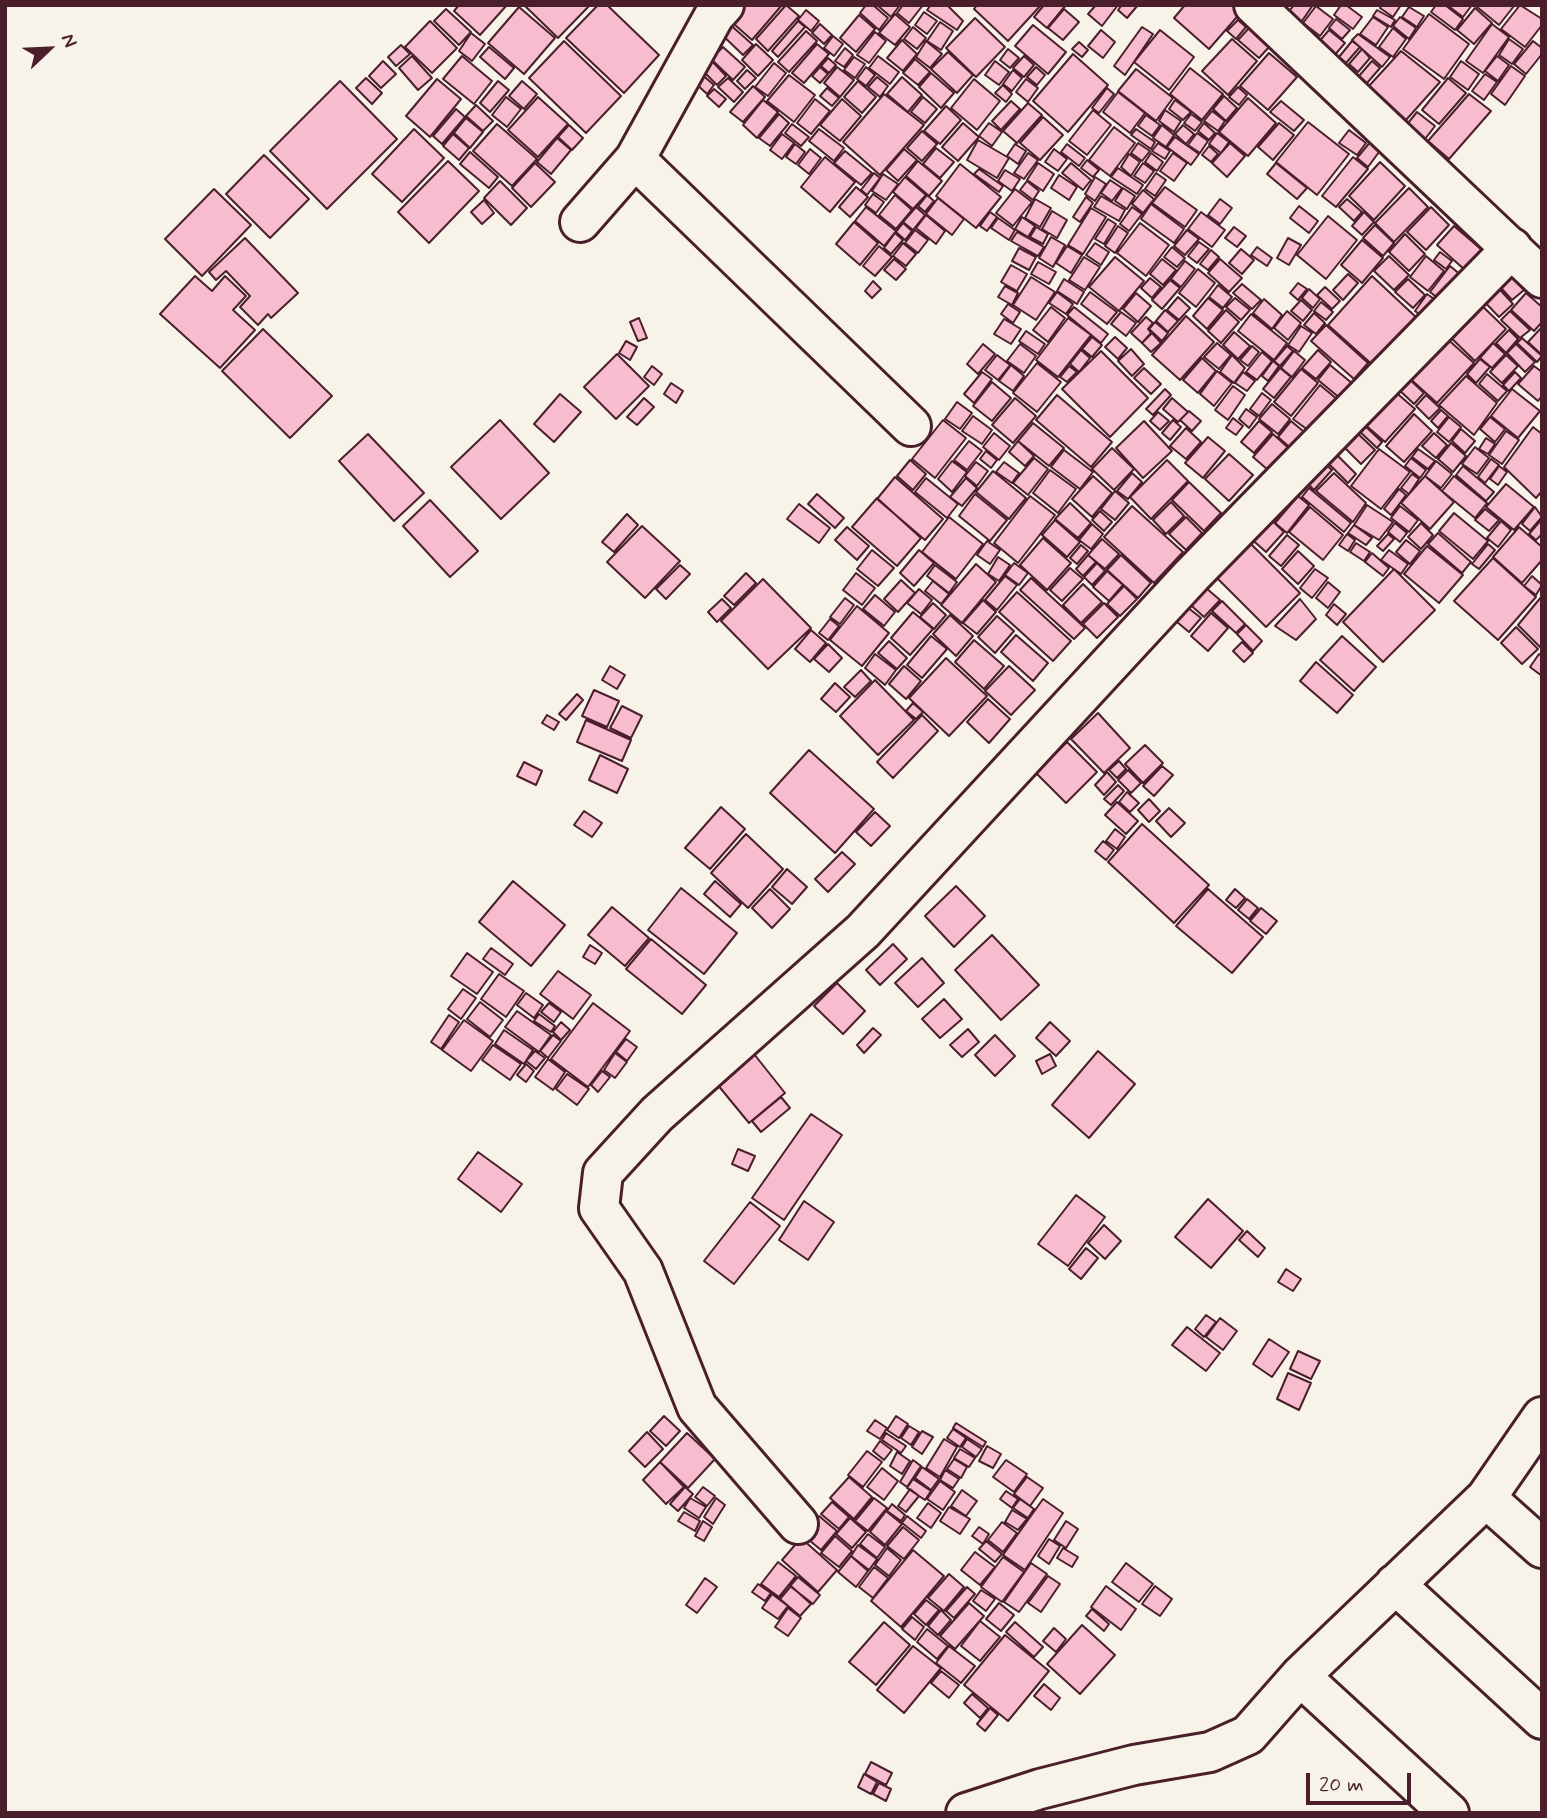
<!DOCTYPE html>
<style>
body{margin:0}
#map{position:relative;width:1547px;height:1818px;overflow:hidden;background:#f7f3e8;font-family:Mynerve,sans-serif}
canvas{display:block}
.frame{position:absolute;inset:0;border:7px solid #4a1f2b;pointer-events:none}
.north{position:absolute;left:14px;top:14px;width:70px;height:70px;-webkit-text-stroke:5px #f7f3e8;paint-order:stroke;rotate:67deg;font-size:19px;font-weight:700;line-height:28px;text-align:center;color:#4a1f2b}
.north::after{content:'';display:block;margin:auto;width:24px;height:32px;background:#4a1f2b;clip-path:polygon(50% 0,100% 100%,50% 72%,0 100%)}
.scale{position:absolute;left:1306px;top:1773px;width:105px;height:32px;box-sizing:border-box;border:4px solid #4a1f2b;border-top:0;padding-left:9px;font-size:21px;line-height:24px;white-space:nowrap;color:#4a1f2b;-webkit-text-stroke:5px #f7f3e8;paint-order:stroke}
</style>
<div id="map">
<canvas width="1547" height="1818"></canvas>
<div class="frame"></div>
<div class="north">N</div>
<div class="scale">20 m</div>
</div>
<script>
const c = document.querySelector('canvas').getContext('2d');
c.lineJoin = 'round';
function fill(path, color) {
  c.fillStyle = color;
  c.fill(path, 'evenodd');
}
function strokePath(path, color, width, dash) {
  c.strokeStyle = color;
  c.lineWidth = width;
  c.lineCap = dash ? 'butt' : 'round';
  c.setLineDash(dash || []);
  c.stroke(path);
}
const building = new Path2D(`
 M459,5h48l-27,30 -26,-24z
 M524,5h66l-32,33z
 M598,5h9l52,50 -35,38 -58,-55z
 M736,5h46l-30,35 -26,-23z
 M786,5l13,11 -31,35 -12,-12z
 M866,5h7l15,13 -9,12 -19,-17z
 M877,5h23l-9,12z
 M903,5h20l-14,18 -12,-10z
 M931,5h16l16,16 -6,9 -30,-20z
 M977,5h64l-33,36 -34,-32z
 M1044,5h22l-19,23 -13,-11z
 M1096,5h22l-16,21 -14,-12z
 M1122,5h16l-11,13 -9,-8z
 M1185,5h52l6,5 -34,39 -35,-31z
 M1294,5h19l-16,23 -13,-10z
 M1341,5h5l16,12 -9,12 -19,-14z
 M1382,5h19l-8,12 -13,-9z
 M1436,5h9l18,14 -8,11 -24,-18z
 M1447,5h25l-9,12z
 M1479,5h33l2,1 -15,19 -22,-18z
 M1520,5l22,14v6l-17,22 -24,-18z
 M1316,6l17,13 -13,17 -17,-13z
 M519,7l36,31 -31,36 -36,-31z
 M1409,7l15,9 -7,11 -15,-10z
 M1475,8l17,15 -18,21 -17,-14z
 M446,9l25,23 -12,13 -25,-24z
 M1064,9l15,13 -16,18 -15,-12z
 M806,10l13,11 -8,10 -13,-11z
 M1377,10l18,10 -4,7 -18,-11z
 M924,12l13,9 -10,13 -12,-9z
 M895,14l15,13 -15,18 -16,-12z
 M1429,14l40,30 -25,35 -41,-30z
 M859,15l16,14 -19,23 -16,-14z
 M1373,17l15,10 -12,18 -16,-11z
 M1400,17l16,11 -7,11 -16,-13z
 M975,18l30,29 -29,30 -30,-29z
 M1336,19l14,11 -8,9 -13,-11z
 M725,20l28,25 -10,10 -27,-26z
 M1238,20l8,7 -10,12 -9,-8z
 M430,21l27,27 -25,25 -27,-26z
 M798,21l7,6 -27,30 -6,-6z
 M940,22l13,9 -12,19 -14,-9z
 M820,24l12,11 -8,9 -12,-11z
 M1492,24l17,13 -26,36 -17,-12z
 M1033,25l33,27 -18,22 -33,-28z
 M913,27l13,11 -9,11 -13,-10z
 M1142,27l11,7 -28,41 -11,-9z
 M1249,28l20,19 -10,11 -21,-18z
 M1393,28l13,11 -13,18 -14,-10z
 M1101,30l14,12 -12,16 -15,-12z
 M1160,30l34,27 -25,33 -35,-28z
 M1329,30l16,13 -12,14 -16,-13z
 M806,31l11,10 -28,31 -11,-10z
 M875,32l11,9 -17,22 -12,-8z
 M471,33l14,11 -13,17 -13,-10z
 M1358,34l32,23 -8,10 -30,-27z
 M833,36l10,8 -9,12 -10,-8z
 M1232,39l25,22 -29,34 -26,-24z
 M1509,39l14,10 -11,15 -13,-9z
 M902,40l15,14 -14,17 -16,-13z
 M564,41l57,55 -35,37 -57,-55z
 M926,41l16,13 -12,14 -14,-11z
 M1352,41l8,6 -14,16 -7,-6z
 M1533,41l9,7v6l-16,20 -12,-10z
 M1079,42l9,8 -6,7 -10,-8z
 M756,44l17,16 -15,16 -16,-16z
 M817,44l12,10 -25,29 -12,-10z
 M401,45l9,9 -14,12 -8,-9z
 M489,47l25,21 -9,11 -25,-22z
 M723,47l22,20 -12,13 -22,-21z
 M845,48l8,7 -9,12 -9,-6z
 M1008,49l11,9 -9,10 -10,-8z
 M1362,49l8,9 -12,14 -9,-8z
 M1401,51l39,31 -34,38 -37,-34z
 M948,52l25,23 -16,18 -26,-24z
 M1269,53l28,24 -29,33 -28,-24z
 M1073,54l35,31 -40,47 -35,-31z
 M412,56l20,22 -14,12 -19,-22z
 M462,56l30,25 -18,23 -31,-25z
 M878,56l21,16 -9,12 -21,-16z
 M1024,56l10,9 -10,12 -11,-9z
 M1497,56l12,9 -11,16 -13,-10z
 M854,57l11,7 -10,14 -11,-8z
 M828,58l8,7 -7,8 -8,-7z
 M915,59l15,13 -12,13 -15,-12z
 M711,60l15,16 -9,9 -16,-16z
 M383,61l13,13 -15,14 -12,-12z
 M995,61l14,11 -10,13 -14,-10z
 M1372,61l8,7 -13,15 -8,-7z
 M1461,61l18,13 -11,16 -18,-13z
 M774,63l12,10 -18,23 -13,-9z
 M1511,66l14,10 -20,29 -14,-11z
 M820,67l8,7 -8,9 -8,-7z
 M837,67l17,13 -14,17 -16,-14z
 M866,67l9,8 -9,11 -9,-7z
 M1036,67l9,8 -8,10 -10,-8z
 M1190,68l33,26 -21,26 -32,-26z
 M1136,69l37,29 -17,23 -38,-30z
 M747,70l9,8 -11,11 -8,-8z
 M1013,70l9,8 -10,13 -9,-7z
 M699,72l15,13 -7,9 -15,-14z
 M931,73l23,20 -13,15 -22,-21z
 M1485,74l12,8 -13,18 -12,-9z
 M789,75l26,20 -21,27 -27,-21z
 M877,77l11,9 -8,11 -12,-10z
 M902,77l20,18 -14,17 -21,-18z
 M366,78l16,15 -10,11 -16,-16z
 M728,78l15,14 -9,10 -16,-15z
 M1448,78l18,15 -27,31 -17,-14z
 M437,79l24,20 -31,38 -24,-21z
 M974,79l26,22 -23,29 -26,-22z
 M1026,79l12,9 -10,14 -12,-10z
 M340,81l57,58 -70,70 -57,-58z
 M498,81l11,9 -19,22 -10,-9z
 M522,81l15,13 -13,15 -15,-13z
 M858,81l18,16 -14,16 -18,-16z
 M1003,85l9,9 -6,8 -11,-9z
 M753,86l12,11 -22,25 -13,-10z
 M1238,87l9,8 -8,10 -10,-8z
 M827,88l12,10 -7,8 -12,-10z
 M1107,88l7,6 -15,19 -7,-5z
 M714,89l12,10 -7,8 -12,-11z
 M1118,92l27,21 -15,20 -27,-21z
 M884,94l40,31 -44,50 -37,-33z
 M1469,94l22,17 -42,48 -21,-18z
 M1224,96l13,12 -11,13 -13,-12z
 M506,97l15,12 -14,18 -15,-12z
 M538,97l30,27 -30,33 -30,-27z
 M923,97l14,12 -12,14 -14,-11z
 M1248,98l28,25 -28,33 -29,-24z
 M815,99l15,12 -19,23 -14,-11z
 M842,99l19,17 -21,25 -20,-16z
 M763,100l15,12 -21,26 -14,-13z
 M1175,100l16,12 -8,8 -14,-11z
 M1011,101l9,8 -19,21 -9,-9z
 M1281,101l23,19 -10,11 -24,-19z
 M1028,103l14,12 -25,28 -14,-12z
 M476,105l17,16 -10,10 -17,-15z
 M946,106l15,14 -21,24 -16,-13z
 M456,109l9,8 -23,27 -9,-8z
 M1093,110l18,15 -24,30 -18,-14z
 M1165,110l16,11 -7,11 -15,-11z
 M1212,111l13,10 -7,10 -14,-10z
 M1417,112l18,14 -13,17 -18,-15z
 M779,114l10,9 -19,23 -11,-8z
 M1191,114l11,8 -7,9 -11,-8z
 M1146,115l14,10 -8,11 -14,-10z
 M1043,117l20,18 -23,25 -20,-17z
 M466,118l17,14 -13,16 -16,-15z
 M1308,122l41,32 -32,41 -41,-33z
 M963,123l16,14 -21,24 -16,-14z
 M989,123l13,9 -10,14 -13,-10z
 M1204,123l11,10 -6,7 -11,-9z
 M1279,123l15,12 -21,25 -15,-13z
 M497,124l40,35 -25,27 -39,-35z
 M792,124l17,13 -8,9 -16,-13z
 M569,125l14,13 -11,12 -14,-13z
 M1162,125l12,10 -8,12 -13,-9z
 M1183,125l11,9 -8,10 -11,-10z
 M1114,127l21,16 -25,33 -21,-16z
 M414,129l30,29 -42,44 -30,-28z
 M819,129l25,19 -10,13 -25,-20z
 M1136,129l19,13 -4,7 -20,-14z
 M1349,130l17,13 -9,12 -18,-12z
 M922,131l15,13 -15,17 -15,-13z
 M1197,133l11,8 -8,12 -12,-8z
 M1217,133l12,9 -8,11 -12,-9z
 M453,134l16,14 -10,12 -16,-14z
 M782,134l12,9 -12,16 -12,-9z
 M1175,137l24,17 -8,11 -24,-18z
 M557,138l14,12 -20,24 -14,-12z
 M978,140l31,18 -12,20 -30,-18z
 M1371,141l11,7 -14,19 -11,-9z
 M1138,143l12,8 -8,10 -11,-8z
 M1158,143l12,8 -5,8 -13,-8z
 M1230,143l15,13 -18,21 -15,-14z
 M795,144l10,8 -9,12 -10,-7z
 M1015,144l11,7 -8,13 -11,-8z
 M1067,144l18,14 -6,8 -18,-14z
 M1209,146l9,8 -7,8 -9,-7z
 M936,148l18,14 -14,16 -17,-14z
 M810,149l11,9 -12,16 -11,-9z
 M904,149l13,11 -19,21 -12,-11z
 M1054,149l13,10 -9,12 -13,-9z
 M845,151l27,22 -11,12 -27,-22z
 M470,152l28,25 -9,11 -29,-24z
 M1028,153l10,7 -14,19 -10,-6z
 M1151,153l12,9 -6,9 -12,-9z
 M1173,153l14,10 -13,18 -14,-10z
 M1129,154l11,8 -9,14 -10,-9z
 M264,155l45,44 -39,39 -44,-44z
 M825,157l30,25 -25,30 -29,-25z
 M1353,157l15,12 -32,38 -14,-11z
 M1087,160l12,10 -6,7 -12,-9z
 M448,161l31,30 -50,52 -31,-31z
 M918,161l24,20 -13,15 -23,-20z
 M1380,162l25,24 -31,34 -25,-24z
 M535,163l20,19 -24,25 -19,-19z
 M1038,163l16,11 -11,17 -16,-11z
 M1071,163l20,17 -8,10 -21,-17z
 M1143,163l11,8 -9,12 -11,-7z
 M1276,163l31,25 -10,11 -30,-25z
 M960,164l41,33 -25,31 -40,-32z
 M1118,168l25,17 -6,9 -26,-17z
 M979,169l24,17 -4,6 -25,-18z
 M1005,170l15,9 -8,12 -14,-10z
 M874,173l6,5 -13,17 -6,-5z
 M1156,173l10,7 -11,16 -10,-7z
 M883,174l15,10 -12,16 -14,-9z
 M1059,175l18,12 -8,13 -18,-12z
 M905,177l21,18 -13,14 -20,-17z
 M1095,177l11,7 -11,17 -10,-7z
 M1110,180l12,8 -10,13 -11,-8z
 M500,181l27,27 -16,17 -27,-27z
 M1027,181l12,10 -6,9 -13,-10z
 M856,187l12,10 -18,20 -11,-10z
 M1165,187l32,23 -12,17 -33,-24z
 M1123,188l12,8 -8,13 -12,-8z
 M1409,188l19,19 -34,35 -19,-19z
 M214,189l37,36 -49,51 -37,-37z
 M1015,189l17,13 -19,24 -17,-13z
 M1143,190l11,9 -11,14 -11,-9z
 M873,194l11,8 -8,11 -11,-8z
 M895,195l17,15 -16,19 -17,-14z
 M927,195l7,6 -9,11 -7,-6z
 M1101,196l24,14 -6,11 -25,-14z
 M1086,197l7,6 -13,19 -7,-5z
 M938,198l26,21 -12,16 -26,-21z
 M1035,199l16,9 -11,19 -15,-9z
 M1220,199l12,9 -12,16 -12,-9z
 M1347,199l15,13 -8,9 -15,-14z
 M484,200l10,13 -12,11 -11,-12z
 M1151,204l33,25 -10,14 -33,-24z
 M1299,206l19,15 -9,12 -19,-15z
 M866,207l30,24 -12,15 -29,-25z
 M916,207l9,8 -12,15 -10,-8z
 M1132,207l10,7 -13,17 -9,-7z
 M1431,207l18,18 -23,25 -19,-18z
 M1091,208l15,9 -23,37 -15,-9z
 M1052,211l15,9 -10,18 -15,-9z
 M990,212l7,5 -10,14 -7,-5z
 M1201,212l24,18 -13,17 -24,-18z
 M1364,212l10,10 -12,13 -10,-9z
 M926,215l19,16 -9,13 -20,-16z
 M1328,216l29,24 -31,39 -29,-24z
 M1022,217l13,9 -7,11 -13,-8z
 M998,218l17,12 -6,10 -18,-12z
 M1108,219l8,5 -12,20 -9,-5z
 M854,222l24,21 -18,22 -24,-21z
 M903,223l9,8 -7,9 -9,-8z
 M1140,223l29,22 -23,31 -29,-23z
 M1375,225l19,18 -11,13 -20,-18z
 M1118,226l10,7 -13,20 -10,-7z
 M1454,226l28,24 -17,20 -28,-25z
 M1036,227l12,7 -5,10 -13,-7z
 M1234,227l12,9 -9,11 -12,-9z
 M915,230l13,10 -10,13 -13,-10z
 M1187,230l12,9 -14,16 -11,-9z
 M1017,232l27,15 -6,9 -27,-15z
 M895,233l8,7 -12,14 -7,-6z
 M1405,234l20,20 -16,17 -20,-19z
 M1051,237l14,8 -12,22 -14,-9z
 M245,238l53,55 -27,25 -3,-4 -10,11 -18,-18 10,-11 -24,-25 -10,9 -7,-8z
 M1288,238l13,7 -12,20 -12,-7z
 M1362,240l21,18 -21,25 -21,-18z
 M1199,242l10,7 -12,14 -9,-7z
 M903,243l13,11 -10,12 -13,-10z
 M1095,243l14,9 -8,13 -15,-10z
 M879,246l13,11 -17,19 -12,-10z
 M1067,246l15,9 -11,18 -15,-10z
 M1172,247l13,11 -8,9 -13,-10z
 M1257,247l15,11 -5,8 -16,-11z
 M1019,248l17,9 -7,13 -17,-9z
 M1241,249l13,11 -12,14 -13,-11z
 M1211,250l8,7 -11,13 -8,-6z
 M1440,252l12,9 -6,8 -12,-9z
 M1389,256l20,19 -15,15 -20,-19z
 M1426,256l18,15 -16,20 -18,-14z
 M1084,257l16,10 -15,23 -16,-10z
 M1115,257l29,24 -25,30 -30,-24z
 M894,259l12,10 -10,11 -12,-10z
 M1162,259l14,11 -13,15 -13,-11z
 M1220,259l22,19 -13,14 -21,-19z
 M1185,261l10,8 -14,18 -10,-8z
 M1038,262l18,10 -7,12 -18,-10z
 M1011,265l16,9 -10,17 -16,-9z
 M1450,266l12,10 -19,26 -13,-10z
 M1198,269l17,14 -19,24 -17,-14z
 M1506,269l18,21 -12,10 -18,-20z
 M1348,274l10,9 -15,17 -10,-10z
 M195,276l17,15 13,-15 21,20 -13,14 22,20 -35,38 -60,-54z
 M1372,276l46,43 -43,48 -47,-42z
 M1031,277l24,15 -19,28 -23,-15z
 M1150,278l11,9 -9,11 -11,-10z
 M1064,279l20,13 -7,12 -20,-13z
 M1408,279l17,16 -12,13 -18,-16z
 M1170,280l10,8 -18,21 -10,-9z
 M873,281l8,8 -9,9 -7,-7z
 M1492,281l21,23 -14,13 -21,-22z
 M1298,283l9,6 -9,11 -8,-7z
 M1242,284l19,16 -9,9 -19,-16z
 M1218,285l14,12 -9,11 -14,-11z
 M1005,286l13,7 -6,12 -14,-8z
 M1325,287l15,14 -8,8 -15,-14z
 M1309,289l11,10 -7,9 -11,-10z
 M1057,292l16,12 -7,10 -17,-11z
 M1090,292l27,20 -10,12 -26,-20z
 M1136,293l15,13 -13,16 -15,-13z
 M1526,293l16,14v15l-8,9 -23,-21z
 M1427,294l14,10 -13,17 -13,-10z
 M1178,297l12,11 -11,12 -12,-10z
 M1208,298l15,12 -16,19 -14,-13z
 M1235,298l15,12 -9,10 -15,-13z
 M1264,299l18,16 -10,14 -19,-16z
 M1301,300l11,10 -9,11 -12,-10z
 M1476,300l30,29 -31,32 -30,-29z
 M1321,302l12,10 -7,8 -12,-9z
 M1008,304l12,8 -7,11 -12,-9z
 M1051,307l14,11 -17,24 -15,-12z
 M1074,307l34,27 -7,9 -34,-28z
 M1165,310l13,11 -10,11 -12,-11z
 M1226,310l13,12 -18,21 -13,-12z
 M1287,311l14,12 -13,17 -14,-12z
 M1510,311l20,19 -10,8 -19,-18z
 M1121,312l15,11 -10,13 -15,-12z
 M1314,313l11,10 -9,11 -12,-9z
 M1251,314l36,29 -13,17 -36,-29z
 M1186,316l28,26 -34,38 -28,-25z
 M1146,317l7,6 -5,6 3,4 -9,10 -11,-10z
 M639,318l8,20 -9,3 -8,-19z
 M1068,318l23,17 -33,42 -22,-17z
 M1004,319l17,10 -10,15 -17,-10z
 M1155,322l13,11 -6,8 -13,-12z
 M1326,325l42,38 -14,16 -43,-38z
 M1301,326l11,7 -13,19 -11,-7z
 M1542,327v28l-14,-13z
 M263,329l69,67 -42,42 -68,-67z
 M1509,330l9,9 -12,14 -10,-10z
 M1026,331l19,13 -7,10 -19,-13z
 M1234,332l16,14 -12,13 -15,-14z
 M1152,333l9,10 -10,9 -9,-9z
 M1443,335l31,28 -37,40 -31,-28z
 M1092,337l10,8 -10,12 -10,-8z
 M1115,337l12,11 -9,11 -13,-12z
 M1522,338l20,18 -5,6 -20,-19z
 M626,341l11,6 -7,13 -11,-7z
 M1217,343l14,12 -12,14 -15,-12z
 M1493,343l12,11 -13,14 -12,-10z
 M983,344l12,10 -17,20 -11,-10z
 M1020,344l16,12 -12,17 -17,-12z
 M1516,344l19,18 -10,10 -18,-19z
 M1252,346l7,6 -11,14 -8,-6z
 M1287,346l6,5 -13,15 -6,-5z
 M1131,349l13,15 -12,12 -14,-15z
 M1081,350l9,8 -11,14 -9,-8z
 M1318,350l13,12 -15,17 -14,-11z
 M1101,351l47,47 -38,39 -48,-48z
 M1294,351l11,9 -13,17 -11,-9z
 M1262,352l10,9 -15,19 -11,-8z
 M617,354l32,32 -33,33 -32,-32z
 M997,355l13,10 -12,15 -13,-10z
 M1232,355l13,13 -11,15 -14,-11z
 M1506,355l12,11 -16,17 -12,-11z
 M1202,358l14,13 -18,22 -15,-13z
 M1480,359l10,8 -14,16 -9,-9z
 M1273,361l6,5 -11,15 -6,-5z
 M1037,363l24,19 -24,30 -24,-19z
 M1011,365l13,11 -11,15 -14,-10z
 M1330,365l23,19 -12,15 -23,-19z
 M652,366l10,8 -8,11 -10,-8z
 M1069,366l8,6 -10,10 -7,-5z
 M1534,366l8,6v24l-4,5 -20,-17z
 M1144,368l17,16 -10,10 -17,-16z
 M1280,368l11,9 -17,21 -11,-9z
 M1301,369l17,14 -27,33 -17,-14z
 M1217,371l15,12 -18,23 -14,-12z
 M982,372l10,7 -18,24 -10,-9z
 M1243,372l12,9 -8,10 -12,-8z
 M1515,372l6,6 -12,13 -6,-6z
 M1487,374l20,17 -9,10 -19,-17z
 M1406,376l18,17 -10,11 -18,-17z
 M1466,376l31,27 -23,32 -35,-30z
 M992,382l19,16 -19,23 -19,-15z
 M671,383l12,8 -7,12 -12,-9z
 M1320,385l18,15 -26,33 -19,-14z
 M1233,386l12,9 -17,25 -13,-10z
 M1165,389l6,6 -18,20 -7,-6z
 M1392,389l23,20 -30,33 -23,-20z
 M1512,389l28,22 -22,27 -27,-22z
 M1262,393l9,7 -12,16 -9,-7z
 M560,394l21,18 -27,30 -20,-18z
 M1057,395l55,47 -21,25 -55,-47z
 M1426,395l14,13 -11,11 -13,-13z
 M644,398l10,9 -17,18 -10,-8z
 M1015,398l21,18 -23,27 -21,-18z
 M1172,398l16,14 -10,10 -15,-13z
 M957,402l15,11 -12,16 -15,-10z
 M1272,404l18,15 -12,15 -19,-15z
 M1246,409l11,8 -8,11 -10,-9z
 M1441,410l7,6 -10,12 -7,-7z
 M1189,411l12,10 -9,10 -12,-11z
 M1158,412l11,9 -9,9 -10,-9z
 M1414,414l18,17 -28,31 -18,-16z
 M973,416l19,14 -10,14 -20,-13z
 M1449,417l12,10 -12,15 -12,-10z
 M1490,417l15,12 -10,13 -15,-13z
 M1233,418l10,8 -7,9 -10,-7z
 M500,420l49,53 -48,46 -50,-52z
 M943,420l23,18 -31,40 -23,-19z
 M1173,420l8,7 -11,13 -8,-7z
 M1144,421l28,30 -29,27 -27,-30z
 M1259,421l13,11 -18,21 -13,-11z
 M1291,421l18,15 -14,16 -17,-15z
 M1033,423l31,25 -15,18 -31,-25z
 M1362,423l20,19 -5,6 -20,-19z
 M1533,427l9,7v57l-6,7 -32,-31z
 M1186,428l15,14 -15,17 -16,-13z
 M1461,429l14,12 -10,12 -13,-12z
 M1355,431l20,19 -14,14 -20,-20z
 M1506,431l13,9 -17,24 -13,-9z
 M994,433l16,13 -11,14 -16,-13z
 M1434,433l13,12 -11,13 -14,-12z
 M368,434l56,59 -30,28 -55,-60z
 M1273,434l21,19 -19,23 -22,-19z
 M1208,437l17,14 -22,27 -18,-15z
 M1486,438l9,6 -7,10 -9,-5z
 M969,441l13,10 -15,19 -13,-10z
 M1018,441l16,15 -9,10 -16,-14z
 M1451,443l15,13 -13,16 -15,-13z
 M1475,447l14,11 -12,16 -15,-10z
 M1112,448l22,21 -20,21 -22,-21z
 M1379,449l31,23 -29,37 -30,-23z
 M1418,449l17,12 -7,8 -16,-12z
 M1064,450l29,22 -13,17 -29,-22z
 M986,451l11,9 -6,8 -11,-9z
 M1334,452l22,22 -8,9 -22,-22z
 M1229,454l24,21 -24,26 -24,-22z
 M1034,458l14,11 -20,26 -15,-12z
 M1411,458l15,12 -6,8 -15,-12z
 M1491,459l8,6 -14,18 -7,-6z
 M910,460l16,14 -13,16 -16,-14z
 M1167,460l21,21 -37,38 -21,-22z
 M952,461l15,11 -15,20 -14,-13z
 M1322,461l10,9 -18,20 -9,-9z
 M1436,461l16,13 -11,14 -16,-12z
 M976,462l12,9 -11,15 -12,-10z
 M1004,462l15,11 -7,10 -16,-11z
 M1463,466l31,26 -8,9 -30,-26z
 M1499,466l8,6 -9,13 -8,-6z
 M1050,470l26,19 -18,24 -25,-20z
 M993,471l33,27 -17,21 -33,-27z
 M1132,473l10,9 -14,17 -11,-8z
 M1334,473l32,30 -13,19 -37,-31z
 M1412,474l7,5 -10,15 -8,-6z
 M1093,476l19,17 -20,24 -20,-18z
 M1425,476l29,26 -24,27 -29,-26z
 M1454,476l33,27 -12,15 -33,-27z
 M895,477l48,42 -18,21 -48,-41z
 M926,478l32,26 -11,14 -32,-26z
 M966,478l11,10 -15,18 -12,-9z
 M1189,482l32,31 -17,18 -32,-31z
 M1506,484l28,23 -20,23 -28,-23z
 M1309,488l42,35 -7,9 -42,-35z
 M1399,489l7,6 -15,20 -7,-6z
 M1115,491l14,12 -14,17 -14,-11z
 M817,494l27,24 -9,10 -27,-24z
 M975,494l32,26 -17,21 -31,-25z
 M1030,496l25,19 -37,48 -24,-20z
 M1298,496l11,9 -22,28 -12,-10z
 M877,498l44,40 -24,28 -45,-39z
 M430,500l48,51 -28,26 -47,-51z
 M1171,502l13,14 -18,18 -13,-14z
 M1070,503l21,20 -13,15 -23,-19z
 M799,504l31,24 -11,15 -32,-24z
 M1367,505l26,17 -14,18 -25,-15z
 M1132,506l51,46 -29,31 -50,-46z
 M1400,506l18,14 -9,12 -18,-14z
 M1310,507l33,28 -20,25 -34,-28z
 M1535,507l7,10 -12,14 -8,-7z
 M1485,509l14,11 -10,11 -14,-11z
 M1100,511l12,11 -8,9 -12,-11z
 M1454,513l34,28 -15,18 -34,-28z
 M627,514l11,11 -24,27 -12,-10z
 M1266,515l18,17 -18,20 -19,-17z
 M949,517l34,27 -27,35 -34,-27z
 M1186,517l16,16 -16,17 -17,-16z
 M1542,519v15l-6,6 -7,-6z
 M1055,520l25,22 -13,15 -25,-22z
 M1501,521l10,9 -13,17 -11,-9z
 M1395,523l12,10 -7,9 -12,-10z
 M1421,523l12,12 -12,14 -13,-12z
 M1092,524l11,10 -12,15 -12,-9z
 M1354,525l18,13 -6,7 -18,-12z
 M642,526l38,35 -35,37 -38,-36z
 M847,527l22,19 -12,14 -22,-20z
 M1519,527l23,20v13l-20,23 -29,-26z
 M1438,533l33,29 -9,11 -34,-29z
 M1347,534l8,6 -7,11 -9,-6z
 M1388,534l6,5 -11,12 -6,-5z
 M1287,535l12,10 -18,21 -12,-10z
 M1043,538l28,25 -24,27 -27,-25z
 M1102,539l17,15 -14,15 -17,-14z
 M1406,540l14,11 -10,13 -14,-12z
 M987,541l13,9 -10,14 -13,-9z
 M1250,543l50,50 -34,34 -50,-50z
 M1356,543l14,9 -6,9 -14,-9z
 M1488,544l7,6 -16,19 -7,-5z
 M1081,545l7,6 -11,13 -7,-6z
 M1427,546l36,29 -24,28 -35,-29z
 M872,550l22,18 -16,18 -21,-17z
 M919,550l15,13 -20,23 -14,-13z
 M1389,550l19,14 -7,10 -20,-14z
 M1298,551l16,15 -16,18 -16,-15z
 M1372,553l17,15 -6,8 -18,-14z
 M1088,555l8,7 -13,14 -7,-7z
 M1121,555l30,28 -13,15 -31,-28z
 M998,557l12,8 -11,16 -11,-7z
 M1493,558l43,39 -38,43 -44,-39z
 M1014,563l14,10 -9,12 -14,-10z
 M1097,563l8,8 -13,14 -8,-8z
 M976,564l20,18 -34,41 -21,-18z
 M680,565l10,9 -24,25 -10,-10z
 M935,565l22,17 -8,11 -22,-17z
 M1070,568l13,11 -21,22 -12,-11z
 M1315,569l13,9 -16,20 -12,-10z
 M1394,569l41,41 -52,52 -40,-40z
 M1107,571l16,14 -14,16 -16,-14z
 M746,573l10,10 -22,22 -10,-9z
 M856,573l19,15 -13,17 -19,-15z
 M1005,576l12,9 -20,25 -12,-10z
 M1532,576l10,9 -6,10 -12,-9z
 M1031,578l54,50 -11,11 -54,-49z
 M763,579l48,49 -43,41 -47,-48z
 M901,580l14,13 -17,19 -14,-13z
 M933,581l16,13 -8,10 -16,-13z
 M1199,582l21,18 -16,17 -20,-18z
 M1328,582l12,10 -12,16 -12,-10z
 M1083,584l19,18 -21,21 -18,-18z
 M1124,586l13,13 -17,17 -13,-12z
 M919,589l13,11 -11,14 -14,-11z
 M1017,592l54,49 -18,20 -54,-49z
 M875,595l20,17 -11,14 -21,-17z
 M1542,596v51l-1,1 -23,-23z
 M845,598l9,7 -14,19 -10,-7z
 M722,599l9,9 -14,14 -9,-10z
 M1300,599l16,20 -20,21 -21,-14z
 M983,600l13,12 -19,22 -14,-11z
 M1222,601l23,23 -9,9 -24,-22z
 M933,603l13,12 -12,14 -14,-12z
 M1104,603l14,14 -21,21 -14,-14z
 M1182,603l19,15 -12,14 -18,-15z
 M1334,604l12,10 -9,11 -11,-10z
 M857,606l32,27 -27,33 -32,-26z
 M913,612l20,17 -23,26 -19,-17z
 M1211,613l17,15 -20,23 -17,-15z
 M950,615l23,21 -17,20 -23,-22z
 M997,616l17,15 -19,22 -17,-16z
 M830,619l9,7 -11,14 -9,-7z
 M1246,625l16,16 -9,10 -16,-17z
 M1516,627l22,22 -16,15 -21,-21z
 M811,630l15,13 -16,19 -15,-13z
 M1016,635l32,28 -15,18 -32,-29z
 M931,636l16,13 -25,29 -15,-13z
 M1342,636l34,31 -22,24 -34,-31z
 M974,640l30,26 -20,23 -29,-27z
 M889,641l18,17 -10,11 -19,-16z
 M1242,642l11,11 -9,9 -11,-11z
 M828,644l14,14 -13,14 -15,-13z
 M875,654l21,16 -11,15 -20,-17z
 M1539,654l3,2v20l-12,-9z
 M946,658l41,38 -38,40 -40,-38z
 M1316,662l37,33 -16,18 -37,-32z
 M610,666l15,9 -8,14 -15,-9z
 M904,666l17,15 -15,18 -17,-15z
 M1009,666l26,24 -24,25 -26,-24z
 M861,670l10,11 -16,16 -11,-10z
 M875,680l39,40 -36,35 -38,-39z
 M835,683l15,14 -14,15 -15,-13z
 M594,690l25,11 -12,26 -25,-11z
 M577,694l6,6 -17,20 -7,-6z
 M988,699l22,20 -21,24 -22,-21z
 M913,703l10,9 -7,7 -10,-8z
 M622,706l20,10 -11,22 -21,-10z
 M1098,713l32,35 -26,25 -33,-34z
 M547,715l12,7 -5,8 -12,-7z
 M922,715l16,16 -45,47 -16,-16z
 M586,720l45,20 -9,21 -45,-19z
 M1067,742l30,30 -31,31 -30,-30z
 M1145,745l18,18 -20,20 -18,-19z
 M809,750l65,59 -39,44 -65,-60z
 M600,755l28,14 -11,24 -28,-13z
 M1119,761l7,8 -9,9 -8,-8z
 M524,762l18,9 -6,14 -19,-9z
 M1162,766l11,9 -19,21 -11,-10z
 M1128,770l13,13 -10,10 -13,-13z
 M1107,772l9,10 -12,13 -9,-10z
 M1118,785l6,6 -13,14 -7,-6z
 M1127,792l12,11 -9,9 -11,-10z
 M1149,799l11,12 -11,11 -11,-12z
 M1117,802l21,19 -12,13 -21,-19z
 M721,807l24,22 -35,40 -25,-21z
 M1169,808l16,15 -14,14 -15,-16z
 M584,811l18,12 -10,14 -18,-12z
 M875,812l15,14 -19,20 -15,-14z
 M1142,824l67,61 -35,38 -66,-61z
 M1115,829l10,8 -8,12 -11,-8z
 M746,834l37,35 -35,39 -37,-35z
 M1103,841l11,9 -8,10 -11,-9z
 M842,852l13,12 -27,28 -13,-13z
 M787,869l20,18 -15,17 -20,-17z
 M513,881l52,44 -34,41 -52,-44z
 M715,881l26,23 -11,13 -26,-23z
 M956,886l29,30 -31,31 -29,-31z
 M681,888l56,45 -33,41 -56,-44z
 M770,889l20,20 -18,19 -20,-20z
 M1208,889l55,48 -31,36 -56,-47z
 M1235,889l10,9 -9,10 -10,-8z
 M1247,899l11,9 -9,11 -11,-9z
 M612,907l37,31 -24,28 -37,-31z
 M1261,908l16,13 -11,13 -16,-13z
 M992,935l47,50 -38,35 -46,-50z
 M651,939l55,46 -24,29 -56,-45z
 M893,944l14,15 -27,26 -14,-15z
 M590,945l12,8 -7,11 -12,-7z
 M491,948l22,16 -8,11 -22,-16z
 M467,953l26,19 -16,22 -26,-18z
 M922,958l22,25 -26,24 -23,-24z
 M558,971l33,24 -18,24 -33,-25z
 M499,974l25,17 -18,26 -25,-18z
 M837,983l28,28 -22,23 -29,-28z
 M463,989l13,9 -15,21 -13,-10z
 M526,993l17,12 -9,13 -17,-13z
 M944,999l18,20 -22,19 -18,-19z
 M480,1002l23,18 -13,17 -23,-18z
 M549,1003l12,9 -7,10 -13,-10z
 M593,1003l37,28 -42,56 -37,-28z
 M517,1011l34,24 -12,17 -34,-25z
 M539,1014l16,12 -4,6 -17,-11z
 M449,1015l10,7 -18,27 -10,-7z
 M464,1020l29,21 -22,30 -29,-21z
 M561,1022l9,8 -9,10 -8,-8z
 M1050,1022l20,19 -14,15 -20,-18z
 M873,1028l8,7 -17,18 -7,-8z
 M968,1029l11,13 -17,15 -12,-12z
 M504,1030l29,20 -9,14 -29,-20z
 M553,1035l8,6 -13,17 -8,-7z
 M995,1035l20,21 -20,20 -20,-21z
 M626,1039l11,8 -10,14 -11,-9z
 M493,1045l28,19 -11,16 -28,-20z
 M535,1051l10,7 -9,11 -10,-8z
 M1098,1051l37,33 -46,54 -37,-33z
 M615,1053l12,9 -12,16 -11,-8z
 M754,1054l31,39 -36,30 -32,-39z
 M1050,1054l6,12 -14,8 -6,-13z
 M548,1059l17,13 -12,18 -18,-13z
 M526,1064l8,7 -8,11 -9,-7z
 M602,1071l8,6 -12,15 -7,-7z
 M567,1074l22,15 -12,16 -21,-16z
 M781,1097l9,11 -29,24 -9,-11z
 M811,1114l31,21 -58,85 -32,-22z
 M738,1149l17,7 -7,15 -16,-7z
 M478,1152l44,32 -21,28 -43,-33z
 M1076,1195l29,22 -37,49 -30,-22z
 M1208,1199l35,32 -32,37 -36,-31z
 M804,1201l30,21 -26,38 -29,-20z
 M750,1202l30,24 -46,58 -30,-23z
 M1104,1225l17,16 -16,18 -17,-16z
 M1247,1231l18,17 -7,9 -19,-17z
 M1086,1248l12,10 -17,21 -12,-10z
 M1286,1269l15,10 -8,12 -15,-9z
 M1206,1315l10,7 -12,15 -9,-8z
 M1220,1318l17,13 -14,19 -17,-13z
 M1187,1327l33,26 -14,18 -34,-26z
 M1269,1339l20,13 -17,25 -19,-13z
 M1298,1351l22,10 -9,18 -21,-10z
 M1288,1373l23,10 -12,27 -22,-11z
 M664,1416l16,15 -14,15 -16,-15z
 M896,1416l12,8 -9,14 -12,-8z
 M875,1420l12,8 -7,11 -13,-8z
 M956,1423l30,19 -3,5 -30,-19z
 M909,1426l10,6 -8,13 -10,-7z
 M953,1429l13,9 -6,9 -13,-9z
 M922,1431l11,6 -11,17 -10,-7z
 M647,1432l16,17 -18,18 -16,-16z
 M687,1433l28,26 -27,29 -28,-26z
 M886,1433l20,13 -5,7 -19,-13z
 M944,1439l13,8 -17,30 -14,-9z
 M967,1439l15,10 -6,8 -14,-10z
 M880,1441l12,9 -8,10 -11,-9z
 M987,1446l14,8 -8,14 -14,-7z
 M960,1449l15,9 -6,9 -15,-9z
 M867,1451l15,11 -19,25 -15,-12z
 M897,1452l13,9 -8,13 -12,-8z
 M954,1459l13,8 -6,11 -14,-9z
 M913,1460l8,6 -14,21 -7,-5z
 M1006,1460l21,14 -13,18 -21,-15z
 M660,1462l24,25 -18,17 -23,-24z
 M922,1467l17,12 -8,11 -16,-12z
 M882,1468l16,13 -14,19 -17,-13z
 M945,1470l14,9 -6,9 -13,-8z
 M849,1477l23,20 -18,22 -24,-21z
 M1027,1477l16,11 -13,18 -16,-12z
 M913,1479l18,12 -6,9 -18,-12z
 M940,1481l15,11 -12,18 -16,-11z
 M685,1487l8,7 -15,17 -8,-7z
 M703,1487l12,9 -8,10 -12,-9z
 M910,1489l9,7 -13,16 -8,-6z
 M962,1490l15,11 -11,15 -15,-10z
 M1006,1491l12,8 -6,9 -12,-9z
 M690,1498l16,9 -7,11 -15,-10z
 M716,1498l9,7 -12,19 -9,-7z
 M874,1498l13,10 -19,23 -13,-10z
 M1020,1499l14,10 -6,9 -15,-10z
 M1043,1499l20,14 -38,57 -22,-15z
 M832,1502l17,15 -10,12 -18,-15z
 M928,1503l13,10 -10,15 -14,-10z
 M892,1504l13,11 -4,6 -14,-10z
 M949,1507l21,12 -10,15 -20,-13z
 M1012,1510l15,9 -9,11 -13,-8z
 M886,1511l16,13 -17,21 -15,-13z
 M684,1512l16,9 -5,10 -17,-10z
 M819,1516l18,15 -16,19 -18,-15z
 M907,1516l19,15 -5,7 -19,-15z
 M850,1518l16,14 -14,16 -16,-14z
 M703,1521l9,6 -8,14 -9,-5z
 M1066,1521l12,8 -12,19 -12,-8z
 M1002,1522l15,11 -14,19 -15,-12z
 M903,1527l16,13 -15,19 -17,-13z
 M979,1527l10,7 -6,10 -11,-8z
 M868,1534l17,13 -8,11 -17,-14z
 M835,1536l17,15 -13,16 -18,-14z
 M801,1538l36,32 -19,22 -36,-32z
 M1049,1539l11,7 -11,18 -11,-8z
 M986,1541l16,13 -7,8 -16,-13z
 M858,1545l19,14 -8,11 -18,-14z
 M887,1548l14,12 -12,16 -14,-11z
 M1063,1548l15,9 -6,10 -15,-9z
 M913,1550l31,26 -43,51 -30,-26z
 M975,1552l20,15 -15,18 -19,-15z
 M851,1556l17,15 -12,16 -18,-15z
 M1003,1557l21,15 -22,30 -21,-15z
 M778,1562l18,14 -17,21 -18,-13z
 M1031,1563l16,11 -28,38 -15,-10z
 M1126,1563l27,21 -14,18 -27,-20z
 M874,1567l14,11 -15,20 -14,-11z
 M949,1574l15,13 -20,24 -16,-13z
 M1048,1576l12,8 -19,28 -13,-9z
 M798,1577l22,18 -7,9 -23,-18z
 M705,1578l12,9 -20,26 -11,-8z
 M758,1584l13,9 -6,8 -13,-9z
 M791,1586l20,18 -11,12 -20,-17z
 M1106,1586l30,23 -15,21 -30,-23z
 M1155,1586l17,13 -12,17 -18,-12z
 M967,1587l8,7 -21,24 -8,-7z
 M981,1590l14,9 -9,12 -13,-10z
 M772,1594l16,12 -10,13 -16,-11z
 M926,1600l13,10 -13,15 -12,-11z
 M969,1603l15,13 -29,33 -15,-13z
 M999,1603l15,12 -13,16 -15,-12z
 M788,1608l13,10 -13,18 -13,-9z
 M1092,1609l17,15 -5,7 -18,-15z
 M941,1610l10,10 -13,15 -10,-9z
 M912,1617l12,10 -9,13 -13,-11z
 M980,1621l20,16 -20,24 -19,-15z
 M884,1622l26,23 -34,40 -27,-23z
 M1015,1622l28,25 -9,10 -28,-25z
 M1082,1625l33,30 -35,39 -33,-30z
 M1054,1628l12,11 -10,13 -13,-11z
 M927,1629l21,17 -11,13 -20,-17z
 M1005,1635l44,36 -41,50 -44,-36z
 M913,1646l28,22 -37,45 -27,-23z
 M949,1646l26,20 -14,17 -25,-20z
 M941,1671l18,14 -10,13 -18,-15z
 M1044,1684l16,14 -9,12 -17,-14z
 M972,1694l16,14 -8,10 -16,-15z
 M990,1708l8,7 -13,16 -8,-7z
 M871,1762l21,11 -6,12 -21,-11z
 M864,1774l13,8 -6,12 -13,-7z
 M879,1783l12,6 -5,12 -13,-7z`);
const minor = new Path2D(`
 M635,159l276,267
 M580,222l55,-63 79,-143 10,-11
 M1486,1498l56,50
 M798,1524l-101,-117 -54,-136 -44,-63 4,-35 54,-59 206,-183 329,-356 320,-327
 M1395,1584l147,135
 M966,1813l74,-24 94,-24 76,-13 38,-17 52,-59
 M1449,1813l-149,-137 186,-178 56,-81`);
const tertiary = new Path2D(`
 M1254,5l288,273`);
fill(building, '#f7bdce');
strokePath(building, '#4a1f2b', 2);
strokePath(minor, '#4a1f2b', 44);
strokePath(tertiary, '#4a1f2b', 44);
strokePath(minor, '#f7f3e8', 38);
strokePath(tertiary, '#f7f3e8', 38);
</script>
